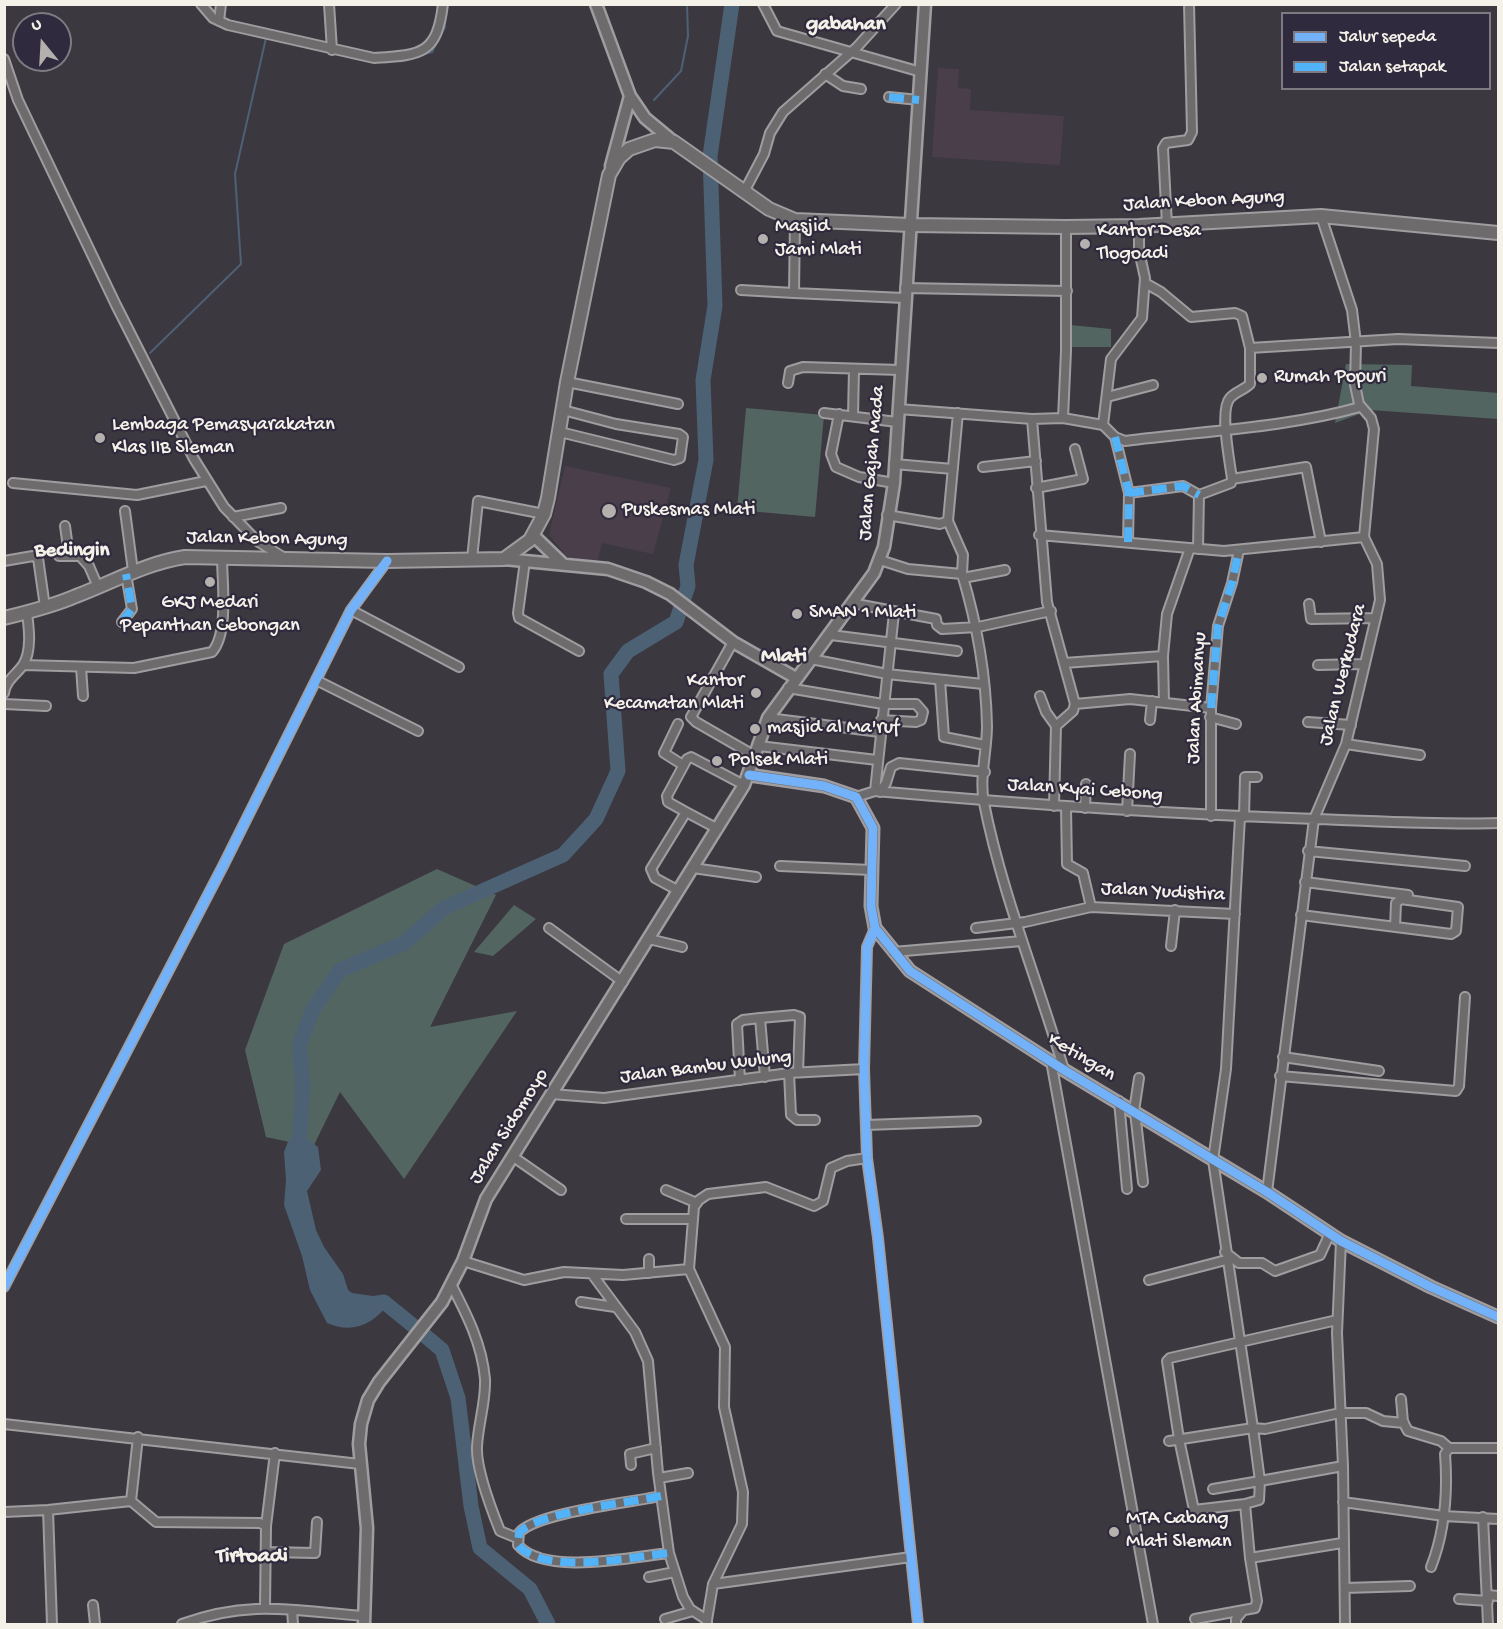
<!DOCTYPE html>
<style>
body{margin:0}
#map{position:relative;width:1503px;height:1629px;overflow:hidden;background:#3c3840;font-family:"Gochi Hand",sans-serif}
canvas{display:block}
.frame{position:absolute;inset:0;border:6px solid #f4f1e8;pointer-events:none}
.legend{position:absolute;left:1281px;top:12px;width:210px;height:78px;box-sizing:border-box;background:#2f2a3d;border:2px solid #7e7a81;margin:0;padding:8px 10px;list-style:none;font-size:18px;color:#f4f1e8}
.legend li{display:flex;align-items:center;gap:12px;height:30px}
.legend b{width:30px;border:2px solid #7e7a81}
.north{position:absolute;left:12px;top:12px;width:60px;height:60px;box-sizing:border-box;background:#2f2a3d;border:2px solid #7e7a81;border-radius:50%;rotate:342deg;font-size:16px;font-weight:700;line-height:24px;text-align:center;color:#f4f1e8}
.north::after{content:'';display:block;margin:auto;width:21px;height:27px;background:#b4b0ad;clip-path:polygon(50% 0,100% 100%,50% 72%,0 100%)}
</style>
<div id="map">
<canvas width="1503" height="1629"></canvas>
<div class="frame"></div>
<ul class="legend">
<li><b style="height:8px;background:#73b2f8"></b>Jalur sepeda</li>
<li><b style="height:8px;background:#52b3f8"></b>Jalan setapak</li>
</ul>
<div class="north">U</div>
</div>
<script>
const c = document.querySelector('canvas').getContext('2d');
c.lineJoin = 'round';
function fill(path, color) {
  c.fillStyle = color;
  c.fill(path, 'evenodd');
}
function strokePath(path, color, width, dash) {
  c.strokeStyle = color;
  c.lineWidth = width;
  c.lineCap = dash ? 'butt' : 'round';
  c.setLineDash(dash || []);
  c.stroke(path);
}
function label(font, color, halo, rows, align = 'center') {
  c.font = font + ' "Gochi Hand",sans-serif';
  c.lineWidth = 4.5;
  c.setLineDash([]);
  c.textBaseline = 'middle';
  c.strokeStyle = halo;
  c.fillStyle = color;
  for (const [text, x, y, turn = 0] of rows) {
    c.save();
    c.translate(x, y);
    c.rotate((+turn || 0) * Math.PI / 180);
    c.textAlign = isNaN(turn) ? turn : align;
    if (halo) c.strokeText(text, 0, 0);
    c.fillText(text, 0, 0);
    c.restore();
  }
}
const built = new Path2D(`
 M938,68l21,1 -1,19 13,1 -1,21 94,6 -4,49 -128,-8z
 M565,466l106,22 -18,66 -51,-11 -5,21 -29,-6 -19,-23z`);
const green = new Path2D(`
 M1070,325l41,4v18h-41z
 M1346,364l66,1 -1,21 87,7v26l-128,-9 -35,13z
 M746,408l78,7 -9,102 -78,-7z
 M437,869l59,26 -66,132 87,-16 -113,168 -64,-87 -27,55 -47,-10 -21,-87 39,-106z
 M514,905l22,14 -43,37 -19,-4z`);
const water = new Path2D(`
 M289,1139h18l11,8 3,23 -14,21 9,39 8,17 19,27 5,16 4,3 35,5 2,5c-16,22 -37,31 -62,20l-17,-33 -8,-34 -18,-51 2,-25 -2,-28z`);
const stream = new Path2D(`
 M314,48l43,10
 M417,56l15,-4 13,-25 -1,-11
 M654,100l27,-29 7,-35 -1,-32
 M150,353l91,-89 -6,-90 31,-136`);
const river = new Path2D(`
 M298,1159l5,-74 -4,-39 14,-37 27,-39 64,-27 40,-35 119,-53 33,-36 22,-48 -7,-97 17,-23 48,-29 12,-36 -2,-21 20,-105 -3,-80 12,-74 -5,-150 22,-152
 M370,1304l14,-2 32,26
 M423,1334l19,16 16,48 13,108 9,42 50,41 18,35`);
const street = new Path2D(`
 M201,4l12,14 15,7 146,33c47,-3 63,-3 69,-54
 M329,4l3,46
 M763,4l14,27 144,41
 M219,21l2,-17
 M4,59l14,41 98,205 78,154 30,48 33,34 26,16
 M825,74l18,12 18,3
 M889,97l30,3
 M744,192l20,-38 6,-21 13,-21 74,-65 39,-43
 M1321,216l31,94 4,33 -1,42 4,19 12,14 3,11 -10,108
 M795,220l-1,73 110,5
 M1167,225l-4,-77 3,-5 22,-3 4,-8 -3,-128
 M1139,226v25l6,27 -3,40 -31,41 -8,66 12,12 10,4c77,-10 160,-13 235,-34
 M1145,283l16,9 30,25 44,-4 7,3 8,32v36c-6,6 -15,8 -20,14 -11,12 0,64 2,81l-1,4 -32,12 -1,54
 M905,288l162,3
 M741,290l53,3
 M1250,348l148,-9 100,4
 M567,382l111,22
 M788,383l2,-12 13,-4 97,3
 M1107,397l46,-12
 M898,409l134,10
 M824,413l73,9
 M839,414l-8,40 5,13 23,10 35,6
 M853,416l1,-47
 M1063,418l3,-67v-124
 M560,432l114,28 6,-2 3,-21 -4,-3 -63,-10 -53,-14
 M1115,437l14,56 -1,49
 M894,464l59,5
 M983,467l53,-6
 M1232,479l74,-12 15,75
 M13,483l124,12 69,-14
 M1036,488l47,-9 -8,-30
 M1129,493l54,-7 16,9
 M125,511l8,60
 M887,515l53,9 8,-3 10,-108
 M233,517l48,-9
 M948,521l15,34 -1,19
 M65,526l4,29
 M1039,535l185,16 140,-14
 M59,556h21l9,10 9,21
 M472,559l6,-58 66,13
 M880,560l28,9 54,5c15,50 24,99 25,152 0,25 -8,53 -3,77 18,91 54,178 80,267
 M4,561l29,-5 5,2 7,49
 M525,561l-7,52 1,5 60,33
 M963,578l42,-8
 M851,603l85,16 1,6 5,4 36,-2 73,-16
 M1309,604l2,15 65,-1
 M351,610l108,57
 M122,622l10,-13 -6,-35
 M831,635l126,16
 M733,642l-42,75 5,5 59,34
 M811,659l76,15 96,10
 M1064,663l99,-7
 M23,665l111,3 78,-16c17,-19 10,-70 10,-95
 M1318,665l45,-1
 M81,667l2,29
 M316,680l102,51
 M940,680l4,57 41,8
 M788,688l95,16h33l7,8 -2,8 -5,2 -35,-2
 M4,693c2,-13 12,-18 19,-28 9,-14 6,-37 4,-52
 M1040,696l6,16 10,14 -2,80
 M1164,702l-1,-46 4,-42 23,-66
 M4,704l42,2
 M1075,704l-28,-102 -15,-183 31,-1 40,7
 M1210,717l26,7
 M768,718l112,14
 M1150,720l2,-19
 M1308,722l43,3
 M678,724l-14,29 19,12
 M1056,726l17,-15 2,-7 55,-5 81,9
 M1346,744l74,11
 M759,746l118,14
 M875,791l19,-178
 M880,792l6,-9 5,-16 8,-4 86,9
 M856,797l19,-6c147,13 293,23 441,28 61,2 122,6 182,4
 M1066,808l1,56 16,9 8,34
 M1085,808l1,-24
 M1127,811l3,-57
 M686,812l-18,-10 -1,-6 20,-37 4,-2 53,28
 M1211,816v-108l7,-82 14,-43 7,-33
 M1240,817l-14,252 -13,91 40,268 12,1 75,-16h26l17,8 21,2
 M1244,817l1,-40h12
 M1308,851l157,15
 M780,866l91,4
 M693,868l63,9
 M1305,882l103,13
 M679,891l-24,-13 -4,-9 35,-57 32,17
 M1301,915l150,19 5,-3 2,-24 -57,-8 -5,4 -1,24
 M549,928l74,54
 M875,928l-8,19 -3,122 3,89 11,80 40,386
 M976,928l49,-6 66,-15 144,7
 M649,939l33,8
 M1171,946l4,-36
 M893,952l129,-11
 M1283,1057l96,14
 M1051,1061l102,563
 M789,1073l2,42 6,5h18
 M1280,1076l176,15 3,-5 6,-89
 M765,1077l-5,-59 34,-3 6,2 -2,55
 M740,1080l-3,-56 6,-4 17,-2
 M551,1094l53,4 185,-25 75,-4
 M1119,1101l8,88
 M1134,1111l5,-33
 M1135,1112l8,70
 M866,1125l110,-4
 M512,1156l49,34
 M666,1190l31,13
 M1267,1192l47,-373 32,-75 34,-144 -3,-36 -13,-27
 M626,1219h66
 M1341,1241l-4,92 6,133 2,158
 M1225,1252l14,11h23l13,8 45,-16 10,-22
 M649,1259v14
 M463,1261l61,19 40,-8 59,3 66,-6 5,-62 5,-7 9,-6 58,-7 48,19 9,-5 8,-33 16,-7 20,-3
 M689,1269l36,78 -1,60 19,85 -1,32 -29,60 -6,36
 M592,1274l43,58 13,29 10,112 11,80 14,44 7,12 17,11v4
 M1149,1280l77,-20
 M451,1284c16,31 31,60 34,95 1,23 -7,45 -8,68 -1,21 15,64 23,84l17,7
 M4,1287l219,-421 128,-256 36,-49
 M581,1302l34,5
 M1401,1399l2,23 5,9 33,10 8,7
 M4,1424l356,40
 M1169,1441l84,-13 7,53 83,-15
 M631,1465l-1,-11 26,-6
 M659,1478l29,-5
 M1213,1489l47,-8 -1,19 -14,4 5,54 92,-15
 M661,1496c-28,6 -127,17 -142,37l-1,12c26,31 114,12 151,8
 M131,1501l7,-64
 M1343,1502l101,14 54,3
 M1245,1504l-51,6 -15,-71 -12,-78 3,-3 167,-38
 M48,1510l4,114
 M4,1512l44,-2 83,-9 25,21 104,1 6,3
 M1483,1517l5,107
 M267,1552l48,1 2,-31
 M1431,1567c14,-36 17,-74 14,-113l4,-6h49
 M649,1577l26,-5
 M713,1584l198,-27
 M1345,1588l65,-2
 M1488,1595l10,1
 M1459,1599l29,2
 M93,1605l2,19
 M265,1607l1,-81 9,-73
 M292,1610l1,14
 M665,1619l28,-8
 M1195,1619l60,-11 2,-7 -7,-43
 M182,1624c68,-25 113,-13 182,-8
 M1236,1624v-5l5,-6`);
const secondary = new Path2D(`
 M596,4l34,92 15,22 29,24
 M611,166l19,-70
 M534,536l29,28
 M504,559l104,10 38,13 24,12 63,48 63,36
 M749,775l75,11 32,11 17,31 -2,78 4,22 35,43 154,99 203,122 74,49 90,46 67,30
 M364,1624l3,-96 -8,-84 2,-20 7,-24 11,-18 63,-80 21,-41 23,-62 258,-414 24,-67 106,-145 10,-26 10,-64 31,-479`);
const primary = new Path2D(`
 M4,618c25,-6 49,-12 72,-22 37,-14 70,-33 109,-39l202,4 117,-2 26,-19 14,-26 4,-16 19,-116 42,-207 10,-17 10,-9 26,-9 19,2 95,67 26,11 115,5 156,2 73,-1 182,-10 177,17`);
const quiet = new Path2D(`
 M889,97l30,3
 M1115,437l14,56 -1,49
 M1129,493l54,-7 16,9
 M122,622l10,-13 -6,-35
 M1211,708l7,-82 14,-43 7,-33
 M661,1496c-28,6 -127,17 -142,37l-1,12c26,31 114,12 151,8`);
const cycleway = new Path2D(`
 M749,775l75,11 32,11 17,31 -2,78 4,22 35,43 154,99 203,122 74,49 90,46 67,30
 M875,928l-8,19 -3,122 3,89 11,80 40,386
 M4,1287l219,-421 128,-256 36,-49`);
const markers = [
 [763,239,6,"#b4b0ad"],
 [1085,244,6,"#b4b0ad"],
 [1262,378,6,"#b4b0ad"],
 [100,438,6,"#b4b0ad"],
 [609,511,8,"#b4b0ad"],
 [210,582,6,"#b4b0ad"],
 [797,614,6,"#b4b0ad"],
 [756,693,6,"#b4b0ad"],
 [755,729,6,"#b4b0ad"],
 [717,761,6,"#b4b0ad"],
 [1114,1532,6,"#b4b0ad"]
];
const streetNames = [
 ["Jalan Kebon Agung",1204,202,-3],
 ["Jalan Gajah Mada",873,463,-85],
 ["Jalan Kebon Agung",267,540,1],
 ["Jalan Werkudara",1344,675,-76],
 ["Jalan Abimanyu",1198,698,-87],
 ["Jalan Kyai Cebong",1085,791,4],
 ["Jalan Yudistira",1163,893,3],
 ["Ketingan",1081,1058,31],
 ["Jalan Bambu Wulung",706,1068,-7],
 ["Jalan Sidomoyo",510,1127,-58]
];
const poiNames = [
 ["Masjid",775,228],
 ["Jami Mlati",775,251],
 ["Kantor Desa",1097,232],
 ["Tlogoadi",1097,255],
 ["Rumah Popuri",1274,378],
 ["Lembaga Pemasyarakatan",112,426],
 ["Klas IIB Sleman",112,449],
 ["Puskesmas Mlati",622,511],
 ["GKJ Medari",210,604,"center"],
 ["Pepanthan Cebongan",210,627,"center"],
 ["SMAN 1 Mlati",809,614],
 ["Kantor",744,682,"right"],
 ["Kecamatan Mlati",744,705,"right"],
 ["masjid al Ma'ruf",767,729],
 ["Polsek Mlati",729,761],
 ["MTA Cabang",1126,1520],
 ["Mlati Sleman",1126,1543]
];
const neighbourhoodNames = [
 ["gabahan",846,26],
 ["Bedingin",72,552]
];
const quarterNames = [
 ["Mlati",784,658],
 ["Tirtoadi",252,1558]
];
fill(built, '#4a3e4a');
fill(green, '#536561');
fill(water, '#4d6175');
strokePath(stream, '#4d6175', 2);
strokePath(river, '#4d6175', 15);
strokePath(street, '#9f9d9f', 12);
strokePath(secondary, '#9f9d9f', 15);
strokePath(primary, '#9f9d9f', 16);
strokePath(street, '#6e6b6d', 8);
strokePath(secondary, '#6e6b6d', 10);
strokePath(primary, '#6e6b6d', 12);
strokePath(quiet, '#52b3f8', 8, [15, 8]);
strokePath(cycleway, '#73b2f8', 9);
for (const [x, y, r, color] of markers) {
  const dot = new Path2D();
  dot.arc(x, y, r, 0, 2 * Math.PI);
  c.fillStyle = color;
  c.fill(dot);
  strokePath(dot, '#2f2a3d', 2);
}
label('20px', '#f4f1e8', '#2f2a3d', streetNames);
label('20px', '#f4f1e8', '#2f2a3d', poiNames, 'left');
label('bold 21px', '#f4f1e8', '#2f2a3d', neighbourhoodNames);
label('bold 22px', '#f4f1e8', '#2f2a3d', quarterNames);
</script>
